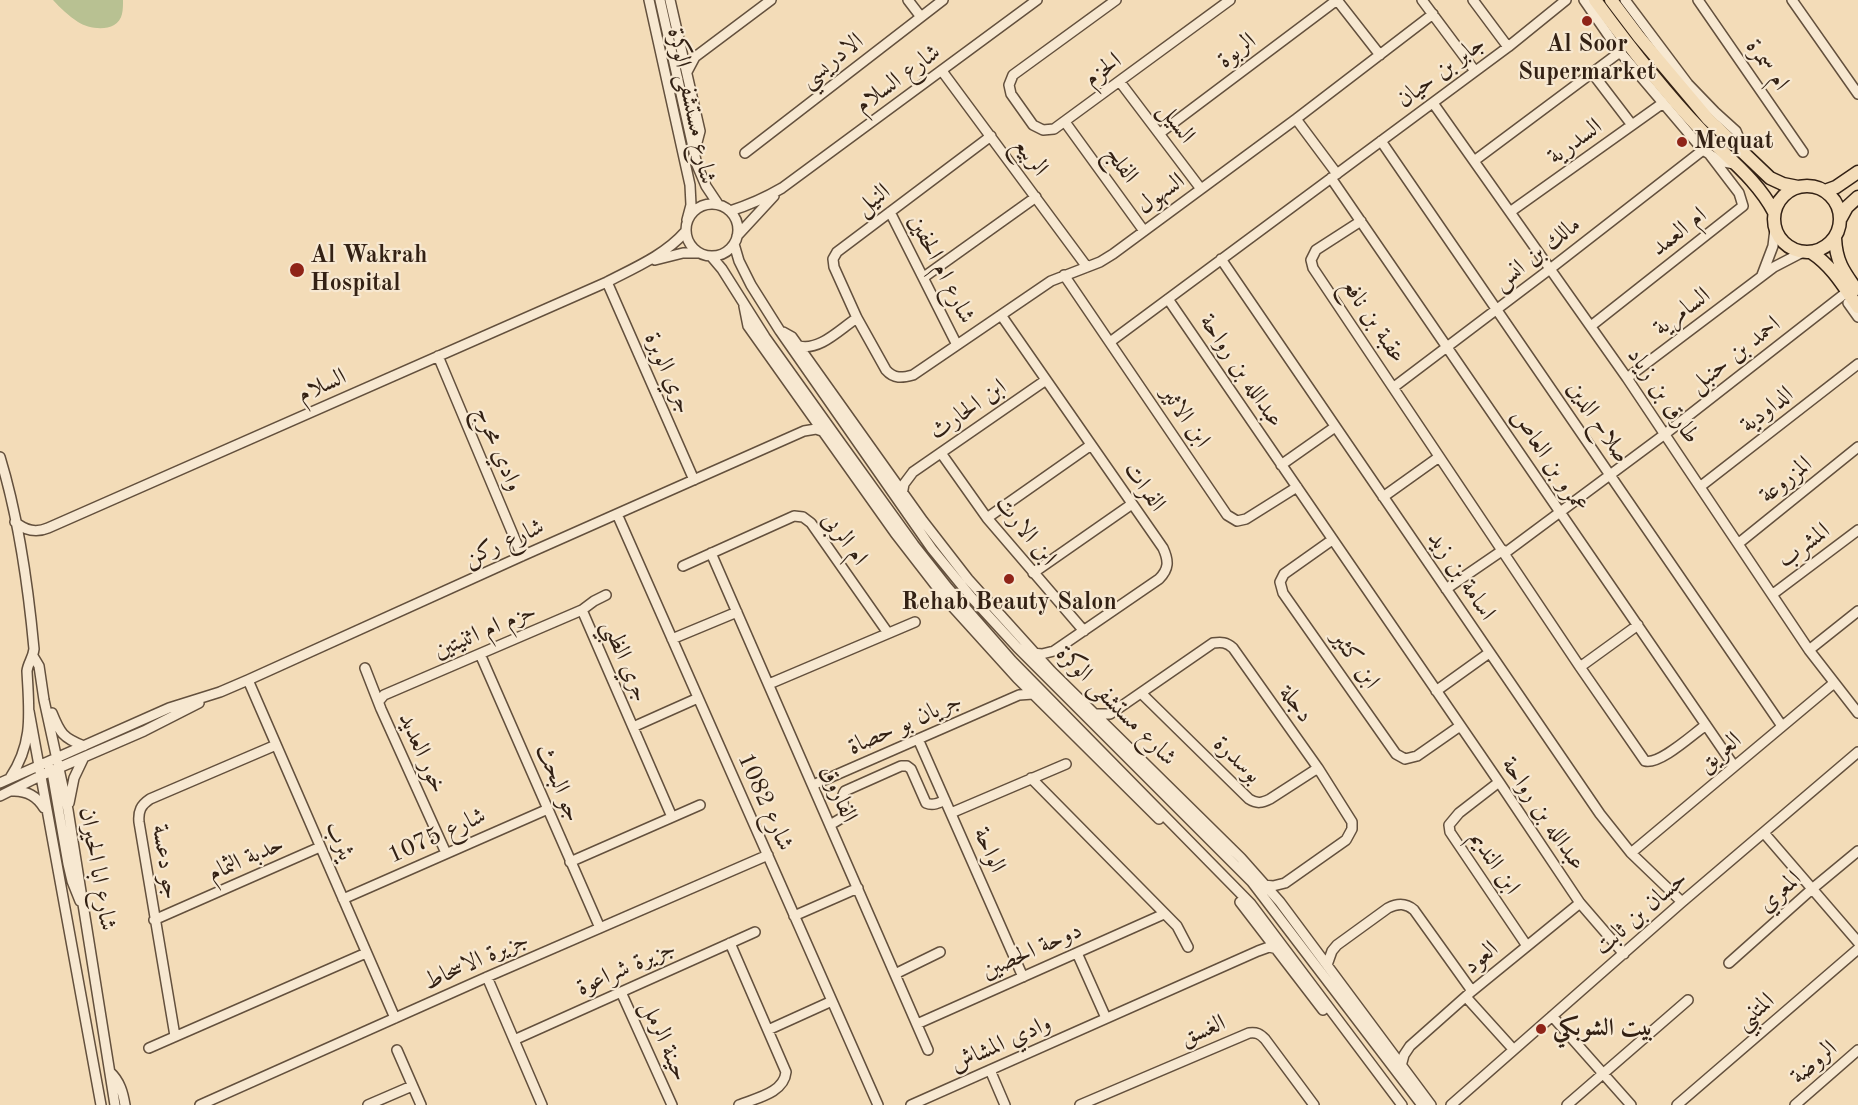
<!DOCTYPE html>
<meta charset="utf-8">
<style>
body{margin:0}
canvas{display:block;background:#f3dcb8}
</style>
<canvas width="1858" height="1105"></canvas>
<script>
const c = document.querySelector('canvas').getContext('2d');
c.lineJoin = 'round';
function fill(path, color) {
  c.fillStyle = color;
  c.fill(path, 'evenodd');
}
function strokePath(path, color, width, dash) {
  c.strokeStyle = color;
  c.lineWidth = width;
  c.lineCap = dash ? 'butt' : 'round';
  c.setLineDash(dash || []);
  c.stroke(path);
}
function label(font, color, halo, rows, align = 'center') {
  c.font = font + ' "Old Standard TT",Amiri,serif';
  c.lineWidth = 4.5;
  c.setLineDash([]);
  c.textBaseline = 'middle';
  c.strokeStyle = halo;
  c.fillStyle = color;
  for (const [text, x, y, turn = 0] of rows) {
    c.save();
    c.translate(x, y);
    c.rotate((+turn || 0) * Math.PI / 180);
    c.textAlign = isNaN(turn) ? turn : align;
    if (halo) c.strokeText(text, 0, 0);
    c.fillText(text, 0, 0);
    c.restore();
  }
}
const green = new Path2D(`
 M53,0h70c0,4 0,10 -1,14 -4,19 -32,16 -44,8 -9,-6 -18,-14 -25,-22z`);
const minor = new Path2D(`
 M649,0l41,185 1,20 -4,15
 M660,0l37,165 9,21 12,18
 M670,0l30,131 -5,19
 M908,0l13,17
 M1116,0l-103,75 -4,10 2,9 22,31 10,5 11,-1 176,-129
 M1337,0l43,55
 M1422,0l53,71
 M1473,0l35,47
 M1584,0l36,52 83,98 17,11 14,3
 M1625,0l63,84 27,28 21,19 10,24
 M1698,0l105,152
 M1792,0l66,94
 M942,71l145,196
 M687,72l8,-15 76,-57
 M1593,74l39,51
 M1120,82l81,107
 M1433,103l194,275 182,272 49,63
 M1296,119l41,55
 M1065,122l79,109
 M1160,133l177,-133
 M991,136l-154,116 -4,7 1,8 23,51 29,52c8,9 16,8 27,5l138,-94 49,-19 13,-8 183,-135 137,-105
 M1381,141l401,585
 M745,153l198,-153
 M1474,161l146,-109
 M1331,178l403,588
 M686 230a26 26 0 1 1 52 0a26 26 0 1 1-52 0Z
 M730,211c19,-6 35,-13 52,-23l255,-188
 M890,212l67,133
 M1510,212l153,-109
 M1361,221l-45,29 -5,10 2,8 267,399 65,94c15,4 48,-27 61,-36
 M737,236l37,-40
 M734,244l5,17 12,24 29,46 152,218 40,49 45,49 235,235 170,223
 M711,256l11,13 43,68 75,105 74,103 34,43 64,73 239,243 151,201
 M1221,259l379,555 31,39 51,49
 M655,260l28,-7h16
 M1064,275l163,240 10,6 9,-2 51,-32
 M1762,275l11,-29 2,-17
 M924,277l112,-80
 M607,282l87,198
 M1168,299l331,483 81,121 44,51
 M1848,303l10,14
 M744,306l4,20 147,207 55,71 67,74 142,141
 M1001,315l162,233c6,13 6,21 -4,31l-105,72 -12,3 -10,-1
 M1591,326l152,-120 -4,-13 -29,-38
 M783,332l9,5 131,184 45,58 83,92 190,187 39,44 151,203
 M1110,342l398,-295 58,-47
 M799,346c21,5 41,-17 58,-28
 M438,356l84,200
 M1627,378l147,-111 27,-14
 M1394,387l156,-118 153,-119
 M941,453l46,65 97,113
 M0,457c19,62 28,127 34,192 -1,9 -6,14 -7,22 2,41 7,71 -17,107
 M1281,465l54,-38
 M1701,486l157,-122
 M902,495l2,-11 9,-12 133,-92
 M1383,497l56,-40
 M617,514l261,591
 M987,518l104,-73
 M15,522c11,9 21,11 33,6l559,-246c27,-14 58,-27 78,-50
 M1332,540l-48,34 -4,8 3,11 113,161 9,5 12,-3 43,-30
 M1739,543l119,-96
 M711,553l217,497
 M1505,553l160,-119 178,-139
 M683,566l111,-50 9,1 8,6 77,110
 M1033,573l99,-69
 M1446,589l57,-39
 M1773,594l85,-64
 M582,610l90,207
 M672,639l65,-27
 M1809,650l49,-39
 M480,654l120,274
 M33,656l6,10 5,34 24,110 47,295
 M1580,667l58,-42
 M365,668l16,41 65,144
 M248,680l147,338
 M769,684l146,-62
 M1436,691l53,-38
 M1141,693l108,106c8,5 13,4 21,0l48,-31
 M379,701l5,-6 198,-85 12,-9 12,-6
 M29,711l72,394
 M52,713c8,20 11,25 32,33
 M1096,714h14l6,-4 97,-67c9,-1 13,-1 20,5l85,120 34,54v7l-6,11 -61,43 -12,3 -9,-1
 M633,727l65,-29
 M918,739l105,238
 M49,767l3,5 16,92 4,17 8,20
 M1031,778l146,148 11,21
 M1499,782l-40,31 -10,12 1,7 77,114
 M0,783l169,-75 51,-16 28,-12 274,-124 282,-125 12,-2 9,3
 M813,785l206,-90 14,-1
 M11,791c15,-1 26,5 33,17
 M0,796l40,-20 104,-45 55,-28
 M69,803l5,-25 10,-21
 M951,813l115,-49
 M830,825l15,-9c1,-9 -6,-17 0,-25l56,-25h6l4,3 15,34c7,3 13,0 19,-3
 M1764,833l94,109
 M1631,853l203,-170
 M570,862l130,-57
 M343,899l205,-90
 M1240,902l83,108
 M794,916l64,-28
 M154,920l166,-73
 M730,943l56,129c-2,21 -30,26 -47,33
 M1077,953l29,65
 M1729,963l83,-74 46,-38
 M1327,965l5,-14 5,-6 51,-37c10,-5 18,-5 26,2l58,81
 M895,974l45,-22
 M487,977l55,128
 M621,992l51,113
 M1466,997l47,52
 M1552,1016l79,89
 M917,1024l247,-110
 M768,1030l64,-29
 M175,1036l-36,-214c-1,-11 2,-17 11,-23l126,-54
 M514,1040l241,-108
 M149,1048l217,-95
 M397,1050l24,55
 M1401,1066l3,-11 6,-9 62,-55 108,-88
 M990,1070l15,35
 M110,1072c10,9 13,21 15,33
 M200,1105l287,-128 281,-122
 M368,1105l44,-19
 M911,1105l347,-154 11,-4 9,2
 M1080,1105l169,-72c8,-1 11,1 16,6l49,66
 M1451,1105l231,-203 176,-150
 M1567,1105l121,-105
 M1677,1105l181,-156
 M1795,1105l63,-55`);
const major = new Path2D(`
 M1595,0c33,45 67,89 105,129 25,27 57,50 74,83
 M1611,0l28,37 69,82 62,59 13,6 15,3
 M1774 219a33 33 0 1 1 66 0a33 33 0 1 1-66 0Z
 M1825,191l11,-4 22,-15
 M1841,218l6,-11 11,-10
 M1835,238c1,23 8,33 21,51
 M1812,253c20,13 32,34 46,54`);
const markers = [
 [1587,21,6,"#8f2418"],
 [1682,142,6,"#8f2418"],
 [297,270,8,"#8f2418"],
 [1009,579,6,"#8f2418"],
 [1541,1029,6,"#8f2418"]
];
const poiNames = [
 ["Al Soor",1587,45,"center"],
 ["Supermarket",1587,73,"center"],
 ["Mequat",1694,142],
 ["Al Wakrah",310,256],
 ["Hospital",310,284],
 ["Rehab Beauty Salon",1009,603,"center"],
 ["بيت الشوبكي",1553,1029]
];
const streetNames = [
 ["الربوة",1237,51,-37],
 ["الادريسي",832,61,-38],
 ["ام سمرة",1767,65,55],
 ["الحزم",1103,70,-36],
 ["جابر بن حيان",1441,72,-37],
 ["شارع السلام",898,79,-36],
 ["شارع مستشفى الوكرة",691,106,78],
 ["السيل",1176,123,53],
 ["السدرية",1575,142,-36],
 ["الربيع",1030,157,53],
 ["الفلج",1121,165,54],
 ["السهول",1161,194,-36],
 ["النيل",873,200,-37],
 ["ام العمد",1679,232,-38],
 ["مالك بن انس",1537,254,-38],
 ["شارع ام الحفين",941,269,63],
 ["السامرية",1682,312,-37],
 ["عقبة بن نافع",1373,321,56],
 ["احمد بن حنبل",1735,355,-38],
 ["عبدالله بن رواحة",1241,371,56],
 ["جري الوبرة",668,373,66],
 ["السلام",322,386,-24],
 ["طارق بن زياد",1663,396,56],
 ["ابن الحارث",968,410,-35],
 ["الداودية",1767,410,-38],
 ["ابن الاثير",1185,417,56],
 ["صلاح الدين",1598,422,56],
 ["وادي محرج",498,449,67],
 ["عمرو بن العاص",1549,461,56],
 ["المزروعة",1786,480,-39],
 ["الفرات",1144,487,55],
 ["ابن الارت",1025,531,51],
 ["ام الربى",844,539,53],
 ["شارع ركن",504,543,-24],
 ["المشرب",1804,546,-37],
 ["اسامة بن زيد",1461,576,56],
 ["حزم ام اثنيتين",485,631,-23],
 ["ابن كثير",1355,660,55],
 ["جري الظبي",625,661,67],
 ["دجلة",1296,704,55],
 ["شارع مستشفى الوكرة",1116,706,45],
 ["جريان بو حصاة",905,724,-24],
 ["خور العديد",422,753,66],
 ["العريق",1720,753,-40],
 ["بوسدرة",1237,760,44],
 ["جو البحث",558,783,67],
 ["الفاروق",838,794,66],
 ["شارع 1082",765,802,66],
 ["عبدالله بن رواحة",1543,814,56],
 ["شارع 1075",437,836,-24],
 ["يثرب",339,841,67],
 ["الواحة",989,850,66],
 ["حدبة الثمام",246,859,-24],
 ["جو دعسة",165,862,81],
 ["ابن النديم",1494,863,56],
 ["شارع ابا الحيران",97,869,80],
 ["المعري",1780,892,-42],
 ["حسان بن ثابت",1641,913,-41],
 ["دوحة الحصين",1032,951,-24],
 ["العود",1481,958,-40],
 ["جزيرة الاسحاط",476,961,-24],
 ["جزيرة شراعوة",626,968,-24],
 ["المتنبي",1755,1012,-41],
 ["الغسق",1203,1031,-23],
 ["حينة الرمل",664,1041,66],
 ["وادي المشاش",1001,1044,-24],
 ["الروضة",1814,1063,-41]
];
fill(green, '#b8c192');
strokePath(minor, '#63503d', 12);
strokePath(major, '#332114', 15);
strokePath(minor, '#f7e8d1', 9);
strokePath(major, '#f3dcb8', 12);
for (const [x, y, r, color] of markers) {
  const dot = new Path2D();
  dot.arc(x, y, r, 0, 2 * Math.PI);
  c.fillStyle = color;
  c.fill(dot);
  strokePath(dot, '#f7e8d1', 2);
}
label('bold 24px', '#332114', '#f7e8d1', poiNames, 'left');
label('24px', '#332114', '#f7e8d1', streetNames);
</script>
